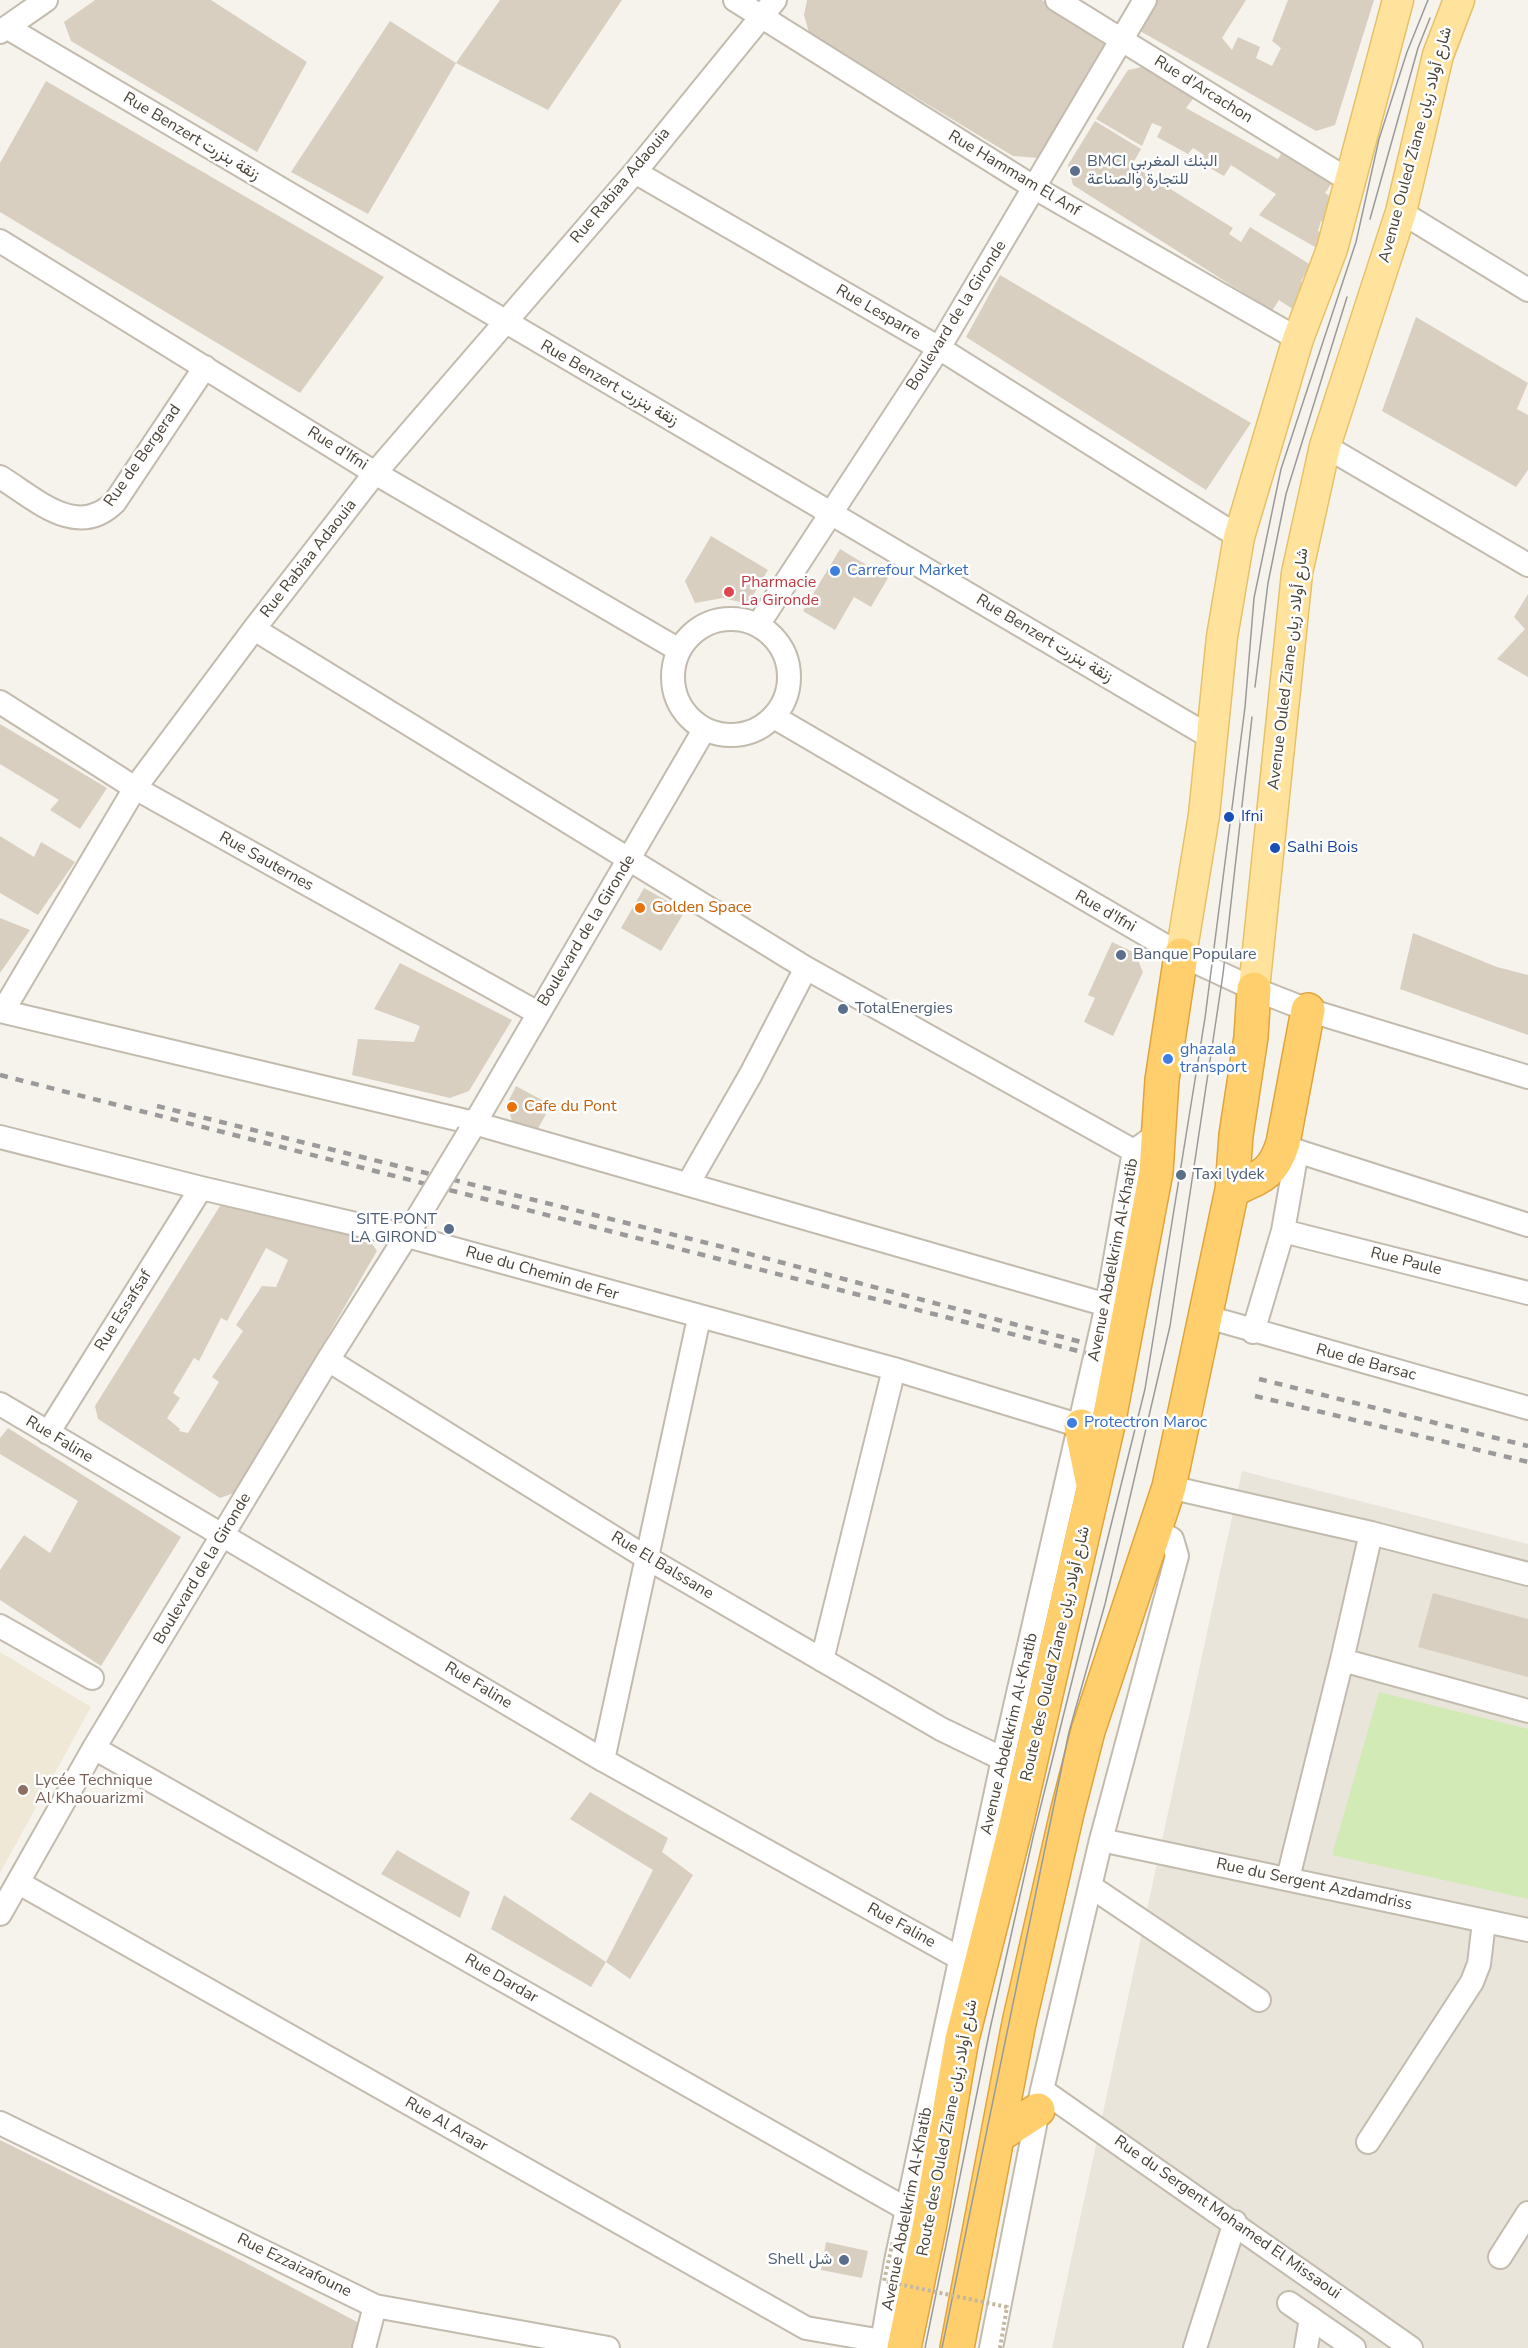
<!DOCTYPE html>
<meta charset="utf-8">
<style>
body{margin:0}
canvas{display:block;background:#f6f3ec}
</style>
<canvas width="1528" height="2348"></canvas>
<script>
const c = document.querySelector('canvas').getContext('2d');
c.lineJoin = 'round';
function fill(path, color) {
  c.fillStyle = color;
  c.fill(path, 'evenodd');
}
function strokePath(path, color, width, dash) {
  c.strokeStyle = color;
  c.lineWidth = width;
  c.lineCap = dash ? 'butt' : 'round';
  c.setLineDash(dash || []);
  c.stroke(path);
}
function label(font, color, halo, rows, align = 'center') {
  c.font = font + ' "Nunito Sans",Vazirmatn,sans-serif';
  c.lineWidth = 5;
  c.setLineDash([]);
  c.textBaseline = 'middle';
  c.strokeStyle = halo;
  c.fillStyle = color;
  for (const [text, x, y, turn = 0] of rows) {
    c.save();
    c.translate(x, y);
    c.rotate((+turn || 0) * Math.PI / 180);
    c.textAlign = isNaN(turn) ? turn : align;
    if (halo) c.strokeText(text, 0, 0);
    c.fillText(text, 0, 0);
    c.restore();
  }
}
const residential = new Path2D(`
 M1242,1471l286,73v804h-476z`);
const education = new Path2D(`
 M0,1652l91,55 -91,166z`);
const green = new Path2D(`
 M1379,1692l149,37v170l-196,-44z`);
const building = new Path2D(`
 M95,0h116l96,62 -50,90 -186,-111 -7,-19z
 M500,0h122l-74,110 -92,-47 -88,151 -77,-42 99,-151 66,42z
 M807,0h235l77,47 -67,112 -39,-3 -204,-123 -5,-18z
 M1157,0h89l-24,38 10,12 6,-13 22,10 -4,11 16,8 9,-18 -9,-7 16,-41h86l-39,125 -19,6 -176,-100z
 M1152,65l44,30 -10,13 92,51 4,-7 50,31 -7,10 12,8 -8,23 -8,-3 -3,10 10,7 -6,13 -63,-36 17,-21 -45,-29 -7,11 -25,-14 5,-7 -11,-7 -5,6 -31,-17 5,-10 -10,-4 -10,23 -46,-27 32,-49z
 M46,81l338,196 -84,116 -300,-181v-49z
 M1095,121l46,28 -9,16 101,63 -4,6 12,8 9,-15 61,38 -10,16 8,5 -15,24 -15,-10 -7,11 -199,-126 -5,-20z
 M1000,275l251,148 -45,67 -240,-153z
 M1416,317l112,66 -11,26 11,6v55l-12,17 -134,-76z
 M711,536l57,34 -20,34 -25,-6 -28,5 -10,-22z
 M840,549l48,29 -17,29 -17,-10 -19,33 -32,-19z
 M1528,594v83l-31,-18 28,-30 -11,-12z
 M0,724l107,64 -27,41 -30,-19 9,-10 -59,-36z
 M0,836l34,21 7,-15 34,20 -37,53 -38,-22z
 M644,888l41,23 -24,40 -40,-23z
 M0,918l30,12 -30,43z
 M1413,933l84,34 31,8v60l-128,-46z
 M1112,942l23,11 8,19 -30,64 -29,-14 11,-24 -7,-3z
 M400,963l112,57 -43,71 -19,7 -98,-23 6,-36 56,3 6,-16 -46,-17z
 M516,1086l35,19 -16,29 -23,-13 -5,-17z
 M232,1202l133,32 12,17 -140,241 -17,6 -122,-79 -3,-13 125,-200zM266,1248l22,12 -12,27 -14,-1 -26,39 7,6 -31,46 7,5 -31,51 -9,-2 1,-2 -13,-11 13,-20 -7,-5 21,-35 5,3 22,-43 6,3z
 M8,1428l173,109 -80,129 -101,-66v-30l24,-35 26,18 28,-52 -78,-47v-16z
 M1433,1593l95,26v58l-110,-30z
 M590,1792l78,46 -6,14 31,23 -63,104 -24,-17 47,-92 -83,-51z
 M397,1850l73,42 -10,26 -79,-44z
 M504,1895l102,67 -15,25 -100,-58z
 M0,2140l229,114 130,69 -7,25h-352z
 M826,2242l42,9 -6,27 -41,-8z`);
const minor = new Path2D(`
 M735,0l300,188 263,151
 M1057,0l293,181
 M8,28l1204,710
 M0,32l46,-32
 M635,172l304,176 300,189
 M1401,212l127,78
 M0,241l375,232 304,177
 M1325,446l203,119
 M0,477c36,22 77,63 115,25l90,-135
 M673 677a58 58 0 1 1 116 0a58 58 0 1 1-116 0Z
 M758,625l181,-277 206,-348
 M254,629l552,339 328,183
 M0,702l135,86 403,225
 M774,717l407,238 73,34 54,21 220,67
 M0,1011l474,112 633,182
 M3,1011l132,-223 119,-159 121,-156 260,-301 140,-172
 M469,1133l235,-403
 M0,1137l201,51 206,48 487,133 187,57
 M1283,1143l14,8 231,74
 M688,1184l63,-110 55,-106
 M1283,1231l245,62
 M1204,1316l324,92
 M1253,1332l30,-101 14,-80
 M328,1360l319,198 294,171 62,30
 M0,1404l603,356 358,199
 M48,1433l153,-245
 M1169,1487l202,46 157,41
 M1371,1533l-29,127 186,51
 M0,1626l92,52
 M822,1660l72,-291
 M94,1748l814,462
 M603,1760l96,-442
 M1101,1840l427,90
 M1288,1878l54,-218
 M19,1883l787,445 76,13
 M1090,1886l169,114
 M0,1914l94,-166 234,-388 84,-133
 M1042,2090l369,258
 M0,2123l375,183 233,42
 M1368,2142l104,-160 7,-18 5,-42
 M1500,2257l28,-44
 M1289,2303l65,45
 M364,2348l11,-42
 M881,2348l15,-87 107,-502 104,-454 27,-154 25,-18
 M991,2348l51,-258 59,-250 76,-284 -5,-17 -16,-9
 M1195,2348l40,-126
 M1306,2348l5,-30`);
const major = new Path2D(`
 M1181,955l23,-140 18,-178 17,-100 59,-198 34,-90 66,-249
 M1254,989l43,-416 28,-127 76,-234 37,-157 21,-55`);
const highway = new Path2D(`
 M1232,1190c28,-13 41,-15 51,-47l25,-133
 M1081,1426l11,54
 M998,2136l40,-26
 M904,2348l26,-125 32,-184 53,-210 93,-404 48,-253 6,-92 19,-125
 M957,2348l62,-325 48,-210 21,-82 81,-244 63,-297 4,-55 15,-98 3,-48`);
const tram = new Path2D(`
 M1370,219l48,-171 12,-30
 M1255,687l13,-104 18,-89 61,-197
 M925,2348l65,-319 44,-196 111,-444 60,-371 40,-311 9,-109 27,-129 75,-227 23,-103 28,-87 21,-52
 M942,2348l127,-616 36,-128 65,-278 53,-352 29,-257`);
const rail = new Path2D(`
 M0,1075l1086,278
 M157,1106l570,142 358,95
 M1259,1379l269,67
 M1255,1396l273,66`);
const pathBridge = new Path2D(`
 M904,2229l-11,12 -9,40 123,26 -7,41`);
const minorBridge = new Path2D(`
 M412,1227l57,-94`);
const markers = [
 [1075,171,6,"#5c6f8a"],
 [835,571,6,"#3f7fe0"],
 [729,592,6,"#e0444e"],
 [1229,817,6,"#1a4fb4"],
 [1275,848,6,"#1a4fb4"],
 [640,908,6,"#e8710a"],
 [1121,955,6,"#5c6f8a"],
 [843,1009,6,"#5c6f8a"],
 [1168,1059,6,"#3f7fe0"],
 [512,1107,6,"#e8710a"],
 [1181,1175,6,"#5c6f8a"],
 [449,1229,6,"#5c6f8a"],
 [1072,1423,6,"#3f7fe0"],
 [23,1790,6,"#8d6e63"],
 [844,2260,6,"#5c6f8a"]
];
const streetNames = [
 ["Rue d'Arcachon",1203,90,32],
 ["Rue Benzert زنقة بنزرت",191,137,31],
 ["Avenue Ouled Ziane شارع أولاد زيان",1416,145,-75],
 ["Rue Hammam El Anf",1014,174,31],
 ["Rue Rabiaa Adaouia",621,186,-50],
 ["Rue Lesparre",878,313,30],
 ["Boulevard de la Gironde",957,316,-58],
 ["Rue Benzert زنقة بنزرت",609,384,30],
 ["Rue d'Ifni",337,449,32],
 ["Rue de Bergerad",143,456,-55],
 ["Rue Rabiaa Adaouia",309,559,-52],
 ["Rue Benzert زنقة بنزرت",1044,639,31],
 ["Avenue Ouled Ziane شارع أولاد زيان",1289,669,-83],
 ["Rue Sauternes",266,862,29],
 ["Rue d'Ifni",1105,912,30],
 ["Boulevard de la Gironde",587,931,-59],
 ["Avenue Abdelkrim Al-Khatib",1114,1260,-79],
 ["Rue Paule",1406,1262,14],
 ["Rue du Chemin de Fer",542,1274,16],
 ["Rue Essafsaf",124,1311,-58],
 ["Rue de Barsac",1366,1363,15],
 ["Rue Faline",59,1440,31],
 ["Rue El Balssane",662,1566,31],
 ["Boulevard de la Gironde",203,1569,-59],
 ["Route des Ouled Ziane شارع أولاد زيان",1056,1654,-77],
 ["Rue Faline",478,1686,31],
 ["Avenue Abdelkrim Al-Khatib",1010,1734,-77],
 ["Rue du Sergent Azdamdriss",1314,1885,12],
 ["Rue Faline",901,1926,29],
 ["Rue Dardar",501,1979,30],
 ["Rue Al Araar",446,2125,30],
 ["Route des Ouled Ziane شارع أولاد زيان",948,2128,-79],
 ["Avenue Abdelkrim Al-Khatib",908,2209,-79],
 ["Rue du Sergent Mohamed El Missaoui",1227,2218,35],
 ["Rue Ezzaizafoune",294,2266,26]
];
const serviceNames = [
 ["BMCI البنك المغربي",1087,162],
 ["للتجارة والصناعة",1087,180],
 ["Banque Populare",1133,955],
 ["TotalEnergies",855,1009],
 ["Taxi lydek",1193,1175],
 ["SITE PONT",437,1220,"right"],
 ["LA GIROND",437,1238,"right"],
 ["Shell شل",832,2260,"right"]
];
const shopNames = [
 ["Carrefour Market",847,571],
 ["ghazala",1180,1050],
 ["transport",1180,1068],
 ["Protectron Maroc",1084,1423]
];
const healthNames = [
 ["Pharmacie",741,583],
 ["La Gironde",741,601]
];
const transitNames = [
 ["Ifni",1241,817],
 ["Salhi Bois",1287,848]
];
const foodNames = [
 ["Golden Space",652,908],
 ["Cafe du Pont",524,1107]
];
const educationNames = [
 ["Lycée Technique",35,1781],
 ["Al Khaouarizmi",35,1799]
];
fill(residential, '#eae5da');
fill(education, '#efe8d6');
fill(green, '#d2eab5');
fill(building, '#d8cfc1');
strokePath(minor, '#c2bbae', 26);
strokePath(major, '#e6c16a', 33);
strokePath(highway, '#e0a43c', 36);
strokePath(minor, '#fff', 22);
strokePath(major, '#ffe39c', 30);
strokePath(highway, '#ffcf6e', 33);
strokePath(tram, '#9a9a9a', 1.5);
strokePath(rail, '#9a9a9a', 4.5, [8, 8]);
strokePath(minorBridge, '#c2bbae', 26, []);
strokePath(pathBridge, '#c4b79f', 4, [3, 3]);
strokePath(minorBridge, '#fff', 22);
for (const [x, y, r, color] of markers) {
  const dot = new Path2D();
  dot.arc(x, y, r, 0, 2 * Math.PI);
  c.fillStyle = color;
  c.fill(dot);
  strokePath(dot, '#fff', 2);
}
label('16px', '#4b4439', '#fff', streetNames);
label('16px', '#4e5e75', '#fff', serviceNames, 'left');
label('16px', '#366cbe', '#fff', shopNames, 'left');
label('16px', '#be3a42', '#fff', healthNames, 'left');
label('16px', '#164399', '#fff', transitNames, 'left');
label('16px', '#c56008', '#fff', foodNames, 'left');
label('16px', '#785e54', '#fff', educationNames, 'left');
</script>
